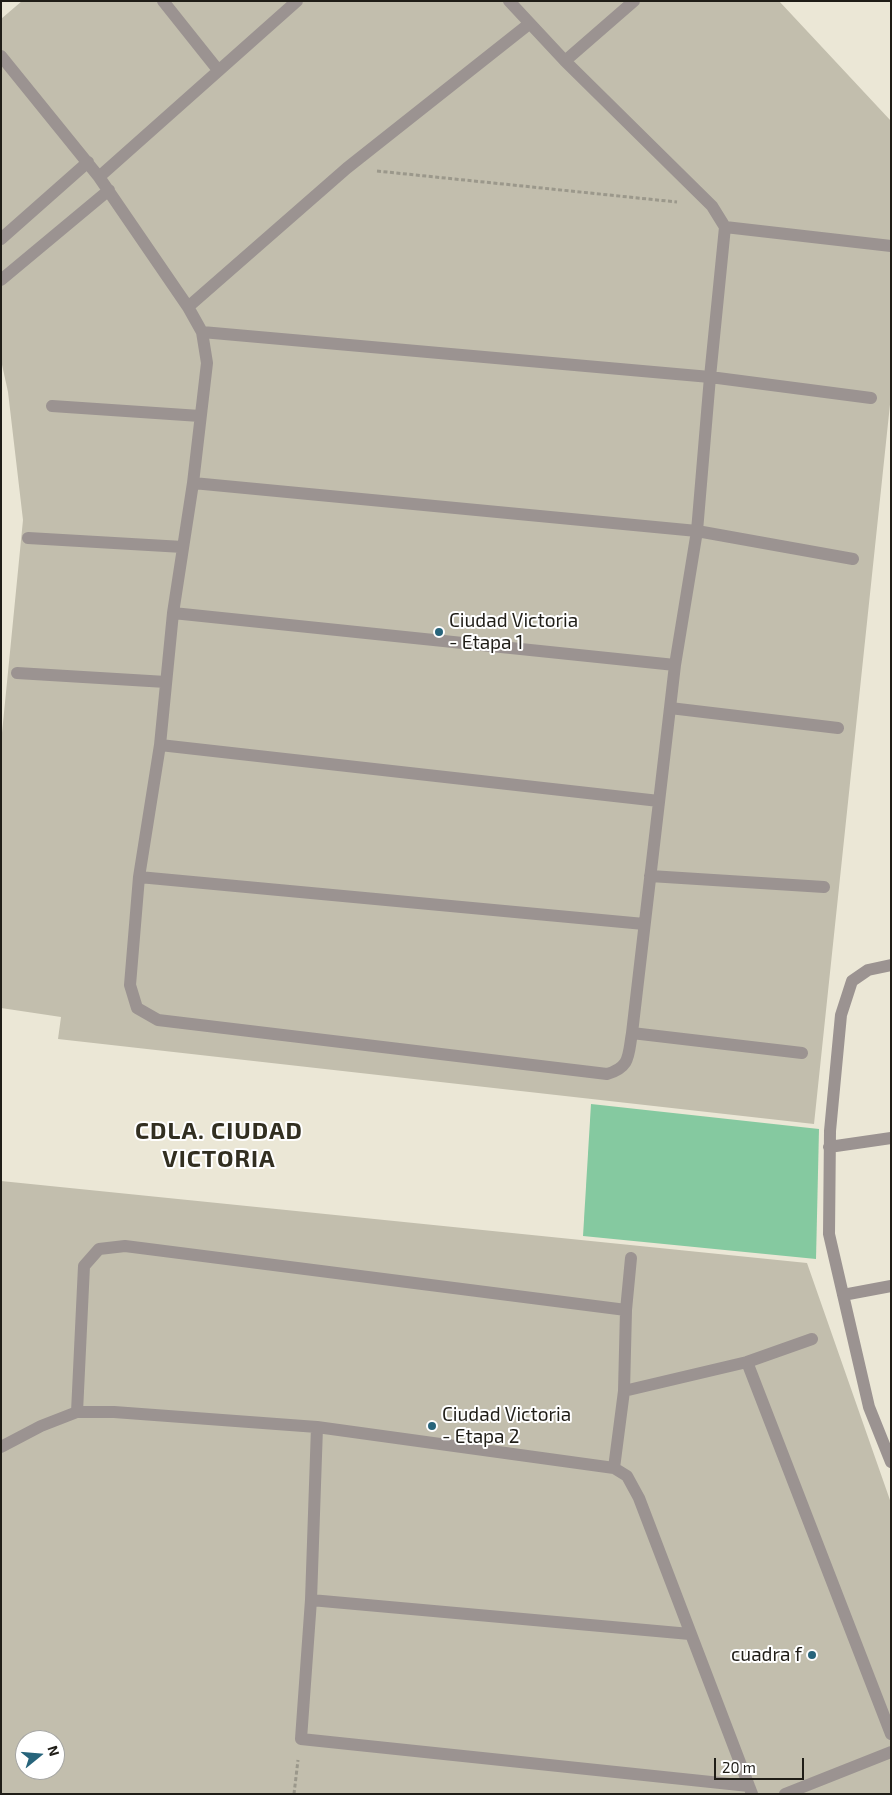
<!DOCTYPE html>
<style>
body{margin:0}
#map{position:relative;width:892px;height:1795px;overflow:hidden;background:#ebe7d6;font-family:"Exo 2",sans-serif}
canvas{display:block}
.frame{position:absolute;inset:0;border:2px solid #1f1d17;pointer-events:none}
.north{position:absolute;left:15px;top:1730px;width:50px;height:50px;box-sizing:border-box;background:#fff;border:1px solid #a5a5a2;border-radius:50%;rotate:73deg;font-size:14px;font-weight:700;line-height:20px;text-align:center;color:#1f1d17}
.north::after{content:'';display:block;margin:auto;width:18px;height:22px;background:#27647b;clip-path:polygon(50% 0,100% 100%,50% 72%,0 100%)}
.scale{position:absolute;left:714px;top:1758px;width:90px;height:22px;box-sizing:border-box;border:2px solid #1f1d17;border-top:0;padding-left:6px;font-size:15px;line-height:18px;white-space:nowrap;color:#1f1d17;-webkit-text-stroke:4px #fff;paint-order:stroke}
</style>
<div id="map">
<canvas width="892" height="1795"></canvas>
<div class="frame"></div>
<div class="north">N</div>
<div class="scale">20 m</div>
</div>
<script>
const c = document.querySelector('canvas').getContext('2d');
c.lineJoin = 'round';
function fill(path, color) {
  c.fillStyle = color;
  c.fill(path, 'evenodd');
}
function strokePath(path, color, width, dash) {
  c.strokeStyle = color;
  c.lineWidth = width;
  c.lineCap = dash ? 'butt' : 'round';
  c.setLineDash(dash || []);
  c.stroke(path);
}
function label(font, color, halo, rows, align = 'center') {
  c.font = font + ' "Exo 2",sans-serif';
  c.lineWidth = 4;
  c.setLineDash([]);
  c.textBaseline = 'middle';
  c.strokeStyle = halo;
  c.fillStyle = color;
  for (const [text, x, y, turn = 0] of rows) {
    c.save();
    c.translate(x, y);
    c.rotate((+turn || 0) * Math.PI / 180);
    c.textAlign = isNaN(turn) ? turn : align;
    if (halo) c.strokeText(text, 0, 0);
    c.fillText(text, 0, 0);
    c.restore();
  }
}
const green = new Path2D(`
 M591,1104l228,25 -3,130 -233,-23z`);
const building = new Path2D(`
 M22,1h757l112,120v274l-77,729 -756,-85 3,-22 -60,-9v-265l22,-223 -15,-128 -7,-32v-341z
 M1,1181l806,82 84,240v291h-890zM25,1740h30v30h-30z`);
const path = new Path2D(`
 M377,171l300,31
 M294,1794l4,-34`);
const minor = new Path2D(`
 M163,1l55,69
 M1,56l98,121 89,130 14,25 5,31 -14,120 -20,130 -13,132 -21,132 -9,108 7,23 21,12 449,54c24,-7 21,-19 25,-41l43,-368 22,-134 13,-154 15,-150 -13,-21 -147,-145 -56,-60
 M565,61l69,-60
 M99,177l198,-176
 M725,227l166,19
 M1,239l87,-77
 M1,280l108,-90
 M188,307l159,-139 182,-144
 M202,332l508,45 161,21
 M52,406l148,10
 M193,483l504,48 156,28
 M28,538l155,9
 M173,613l502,52
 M17,673l149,9
 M670,708l168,20
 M160,745l499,56
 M650,876l174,11
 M139,877l505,47
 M891,965l-23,5 -16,11 -11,34 -11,116 -1,103 40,173 22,55
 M632,1033l170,20
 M829,1147l62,-9
 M843,1295l48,-9
 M747,1362l144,372
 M624,1391l123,-29 65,-23
 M77,1412l7,-146 15,-17 26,-3 501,64
 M317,1427l-6,173 -10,139 448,47
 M1,1447l40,-21 36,-14h37l203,15 297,41 13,8 12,22 113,296
 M614,1468l10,-77 2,-81 5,-52
 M311,1600l379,34
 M785,1794l106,-42`);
const markers = [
 [439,632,5,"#27647b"],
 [432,1426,5,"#27647b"],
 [812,1655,5,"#27647b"]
];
const poiNames = [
 ["Ciudad Victoria",449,621],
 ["- Etapa 1",449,643],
 ["Ciudad Victoria",442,1415],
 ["- Etapa 2",442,1437],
 ["cuadra f",802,1655,"right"]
];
const districtNames = [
 ["CDLA. CIUDAD",219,1131],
 ["VICTORIA",219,1159]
];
fill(green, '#85c9a0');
fill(building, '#c2bead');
strokePath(path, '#9b988b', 3, [4, 2.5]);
strokePath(minor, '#9b9391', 12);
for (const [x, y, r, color] of markers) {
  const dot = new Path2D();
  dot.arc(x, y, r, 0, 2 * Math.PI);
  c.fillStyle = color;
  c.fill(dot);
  strokePath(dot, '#fff', 2);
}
label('19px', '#1f1d17', '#fff', poiNames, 'left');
c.letterSpacing = '1px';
label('bold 24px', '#322f21', '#fff', districtNames);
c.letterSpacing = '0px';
</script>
